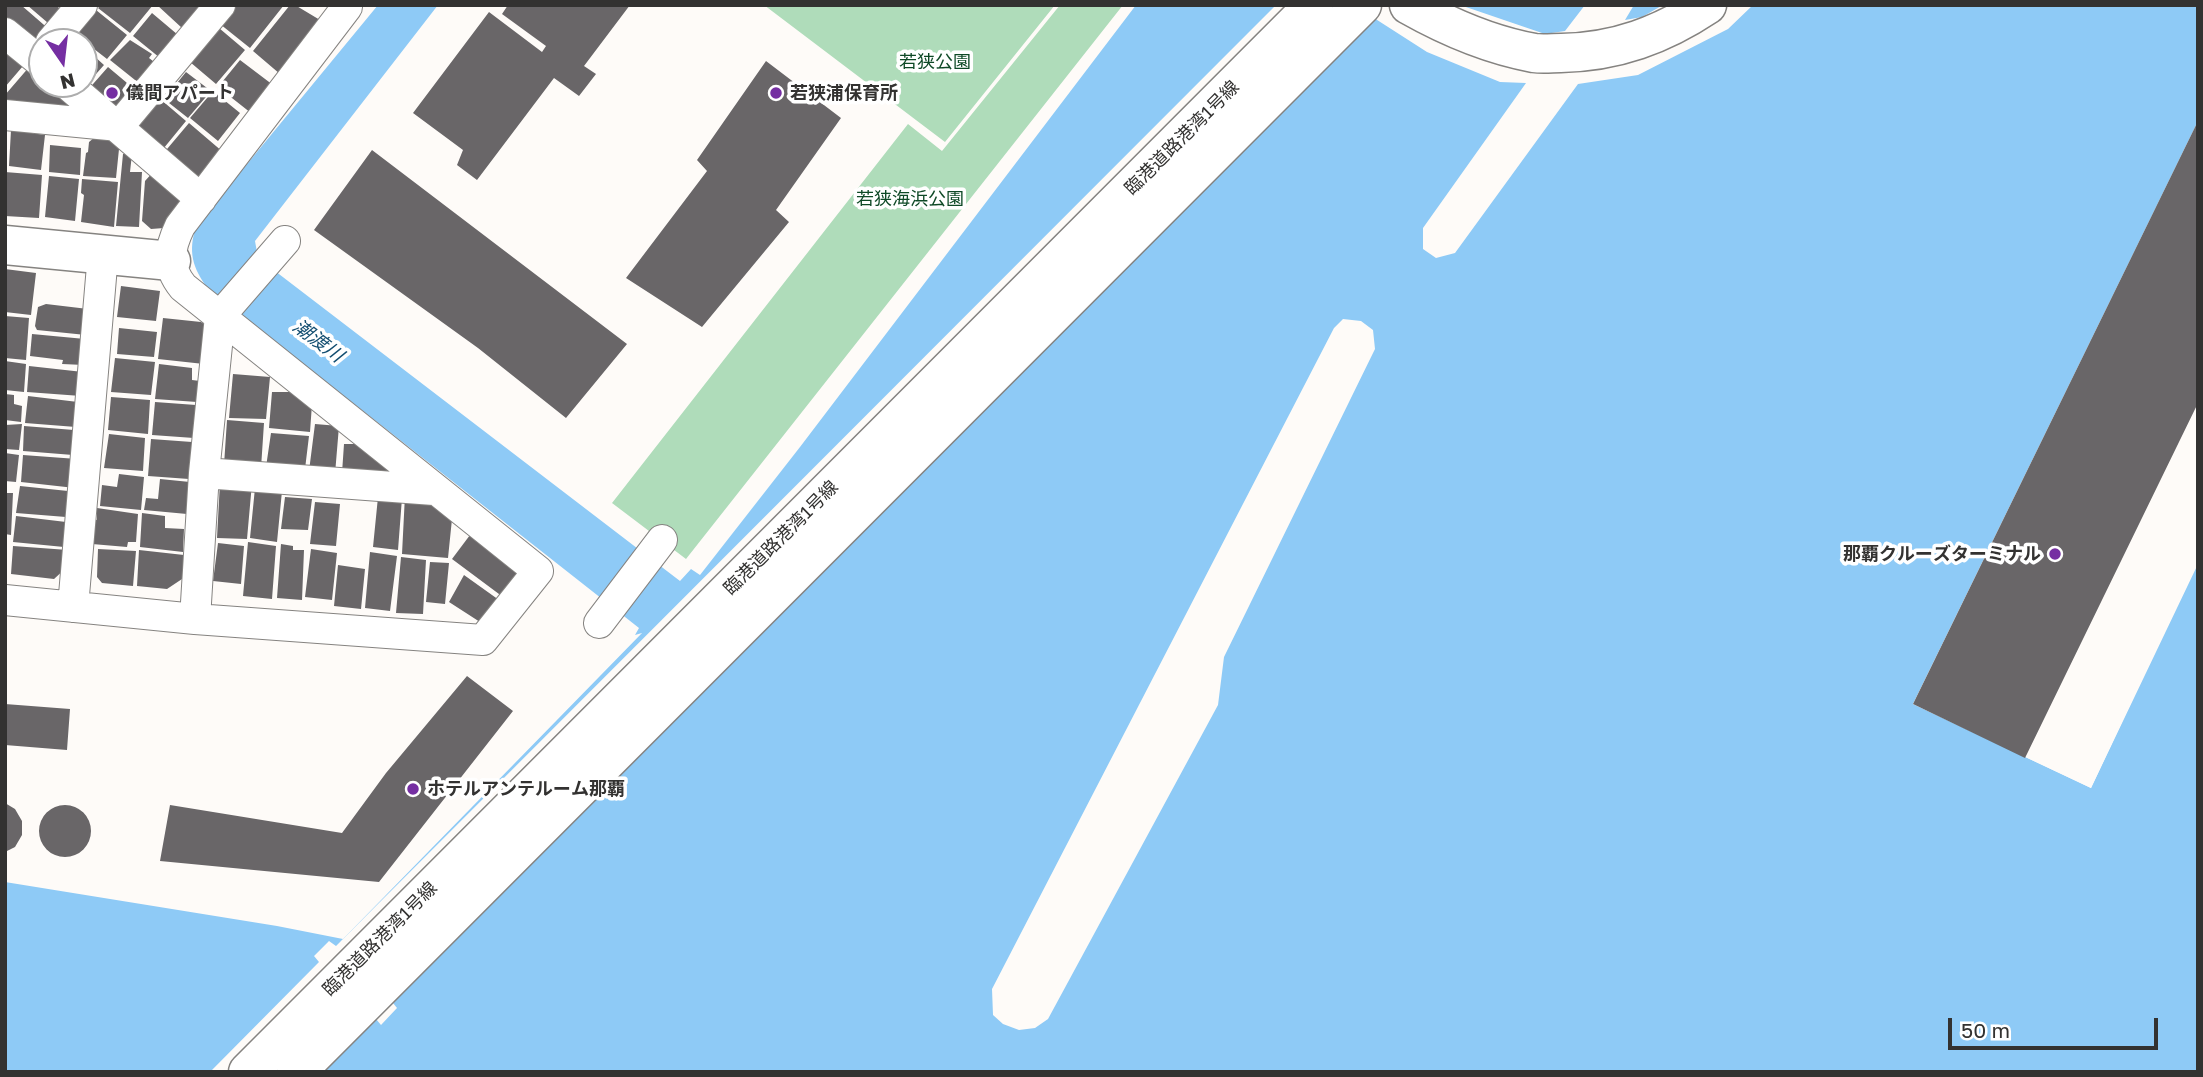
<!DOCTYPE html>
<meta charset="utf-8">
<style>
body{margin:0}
#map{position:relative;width:2203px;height:1077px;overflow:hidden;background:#fefbf8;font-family:"Golos Text",sans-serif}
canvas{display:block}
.frame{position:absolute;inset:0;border:7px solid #333231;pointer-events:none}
.north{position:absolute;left:28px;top:28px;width:70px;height:70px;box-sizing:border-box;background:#fff;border:2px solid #adadad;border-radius:50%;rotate:166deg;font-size:19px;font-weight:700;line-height:28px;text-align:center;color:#333231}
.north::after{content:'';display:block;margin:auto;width:24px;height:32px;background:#752ea2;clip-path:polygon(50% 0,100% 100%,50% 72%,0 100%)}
.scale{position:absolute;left:1948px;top:1018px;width:210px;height:32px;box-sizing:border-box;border:4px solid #333231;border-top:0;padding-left:9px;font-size:21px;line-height:24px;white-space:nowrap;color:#333231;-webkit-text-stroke:5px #fff;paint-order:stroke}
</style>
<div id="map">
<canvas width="2203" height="1077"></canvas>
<div class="frame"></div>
<div class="north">N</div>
<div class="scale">50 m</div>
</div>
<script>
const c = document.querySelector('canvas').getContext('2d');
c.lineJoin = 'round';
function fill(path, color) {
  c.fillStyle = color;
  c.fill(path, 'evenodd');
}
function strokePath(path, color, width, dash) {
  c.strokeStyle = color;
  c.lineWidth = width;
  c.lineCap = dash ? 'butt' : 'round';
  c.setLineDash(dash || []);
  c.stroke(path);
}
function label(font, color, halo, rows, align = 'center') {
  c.font = font + ' "Golos Text","Noto Sans JP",sans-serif';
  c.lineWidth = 7;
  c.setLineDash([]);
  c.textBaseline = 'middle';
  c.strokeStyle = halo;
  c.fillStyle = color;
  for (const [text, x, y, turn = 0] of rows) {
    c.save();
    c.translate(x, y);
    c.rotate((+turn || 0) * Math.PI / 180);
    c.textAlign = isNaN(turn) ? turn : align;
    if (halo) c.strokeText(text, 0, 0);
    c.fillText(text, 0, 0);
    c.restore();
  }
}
const green = new Path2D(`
 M764,5h291l-110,137z
 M1060,5h63l-437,554 -74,-56 296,-379 34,27z`);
const water = new Path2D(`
 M378,5h60l-183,236 3,17 422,323 11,-12 9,6 100,-128 336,-442h1062v117l-285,582 178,84 107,-224v508h-2193v-190l272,44 66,13 299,-306 -7,2 4,-7 -431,-339c-16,-22 -20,-37 -12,-63z`);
const pier = new Path2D(`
 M1276,5h184l85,29 20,-3 20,-26h49l-9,15 17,-3 21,-12h90l-25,24 -90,46 -60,9 -123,169 -19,5 -13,-9v-21l103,-145 -26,-1 -73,-30 -53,-34 -981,985 4,5 -16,17 -5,-6 -53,53h-113l109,-110 -5,-6 15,-15 7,5z
 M2198,121v9l-280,572 172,82 105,-222 3,-2 -107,228 -178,-84z
 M1343,319l18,2 12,9 2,19 -151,308 -6,48 -170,314 -13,9 -16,2 -16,-6 -10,-9 -1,-26 342,-661z`);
const building = new Path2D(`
 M5,5h16l30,26 -18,19 -28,-24z
 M27,5h32l-1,2 9,8 -12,14z
 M101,5h52l-23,28 -32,-25z
 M157,5h57l-32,23z
 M234,5h50l-34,43 -30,-24z
 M290,5h5l30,18 -45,51 -27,-23z
 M508,5h122l-46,61 12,8 -17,22 -25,-18 -77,102 -20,-15 6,-15 -50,-37 76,-101 53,40 4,-6 -44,-32z
 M96,10l31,25 -20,24 -31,-24z
 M152,13l32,27 -19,22 -32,-26z
 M219,28l26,22 -29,34 -26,-22z
 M130,40l22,14 -3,4 13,10 -22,16 -30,-24z
 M84,47l20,18 -22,25 2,-6z
 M5,50l18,16 -18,21z
 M240,60l33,25 -22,28 -33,-26z
 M766,61l75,57 -65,92 13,12 -87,105 -76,-49 81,-107 -10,-11z
 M30,66l12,11v7h8l27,22 -72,1v-12z
 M108,67l31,26 -22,26 -31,-27z
 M186,72l25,19 -23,27 -24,-19z
 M213,91l27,22 -22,28 -28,-23z
 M159,98l27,23 -27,33 -28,-23z
 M2198,121v282l-173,355 -112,-54z
 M189,123l34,29 -28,32 -33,-29z
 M11,130l34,5 -4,35 -32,-4z
 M95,137h12l12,12 -3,29 -33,-2 3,-23 2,-1 1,-10z
 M50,145l31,3 -1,27 -31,-3z
 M372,150l255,194 -61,74 -88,-70 -164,-118z
 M123,154h9l-2,18h12l-3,55 -23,-1z
 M154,171l33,29 -23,28 -13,1 -9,-8 3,-40z
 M5,172l37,3 -3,43 -34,-2z
 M49,176l30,3 -4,42 -30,-4z
 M82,179l36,3 -4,45 -33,-5 3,-27 -3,-2z
 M5,269l31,4 -5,42 -26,-3z
 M121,286l39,5 -4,30 -39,-4z
 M46,304l42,5 -2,26 -49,-5 -2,-4 3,-19z
 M5,316l24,2 -3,42 -21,-2z
 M163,318l38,4 6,4 -3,38 -46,-5z
 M119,328l38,4 -3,25 -37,-3z
 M32,334l53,5 -1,26 -22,-1 1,-4 -33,-4z
 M115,358l40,4 -4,33 -40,-3z
 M5,361l21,3 -2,28 -19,-2z
 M159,364l33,4v12l8,1 -3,21 -42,-3z
 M29,366l54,6 -2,24 -54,-4z
 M233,374l37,3 -4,42 -37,-1z
 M272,392h24l16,12 -2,28 -41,-4z
 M5,394l9,1v9l8,2 -1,16 -16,-2z
 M28,396l50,6 -2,25 -51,-4z
 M111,397l39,3 -2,34 -40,-4z
 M155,402l41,3 -2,33 -42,-3z
 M227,420l37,3 -3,45 -37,-3z
 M22,424l-3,26 -14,-1v-24z
 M315,424l24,2 -4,48 -26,-3z
 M24,426l50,4 -1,25 -50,-4z
 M271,433l38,3 -4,33 -39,-2z
 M109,434l36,4 -2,33 -39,-3z
 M151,439l41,3 -3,37 -41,-3z
 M344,444h13l37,22 -2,10 -50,-3z
 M5,453l14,2 -3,27 -11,-1z
 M23,455l54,4 -2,29 -54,-6z
 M119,474l25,3 -3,33 -41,-4 2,-21 15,2z
 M160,479l30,3 -3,32 -43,-4 2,-12 12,1z
 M220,482l32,1 -5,56 -30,-1z
 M20,486l48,5 -2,26 -50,-4z
 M255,488l27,3 -5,51 -27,-4z
 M5,493h8l-2,42 -6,-1z
 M405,495l26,6 21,18 -4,39 -46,-4z
 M285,497l27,2 -4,31 -27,-1z
 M378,497l24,1 -4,52 -25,-3z
 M315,502l25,2 -4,42 -26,-2z
 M97,508l41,6 -2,28h-8l-1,5 -35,-3 2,-25 3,1z
 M142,513l23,3v12l19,1 -1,23 -43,-5z
 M16,516l50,6 -2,25 -51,-5z
 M470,535l52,37 -19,25 -51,-38z
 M248,542l28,4 -4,53 -29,-3z
 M218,543l26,3 -3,38 -28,-3z
 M281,544l12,2v4h11l-2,50 -25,-2z
 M13,546l55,4 -2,18 -12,11 -43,-5z
 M98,549l38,2 -3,35 -31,-3 -5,-6z
 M311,549l26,4 -5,47 -27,-3z
 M139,550l45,5 -2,24 -15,10 -30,-3z
 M370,552l27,4 -7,55 -25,-3z
 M401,557l25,3 -3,54 -27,-1z
 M430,562l19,1 -4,41 -19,-2z
 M338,565l27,4 -4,40 -27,-3z
 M464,575l35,25 -19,22 -31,-20z
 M467,676l46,35 -134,171 -219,-21 10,-56 172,28 44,-60z
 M5,704l65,5 -3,41 -62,-5z
 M5,803l10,6 7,12v14l-7,12 -10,5z
 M39 831a26 26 0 1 1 52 0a26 26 0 1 1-52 0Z`);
const street = new Path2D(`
 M5,33l37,30
 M51,42l31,-37
 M67,84l134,115
 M5,115l114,11 101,-121
 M204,473l230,17
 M5,600l190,19 288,21 55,-69 -355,-284c-17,-21 -14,-38 -3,-61l167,-219 -4,-2
 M73,607l30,-353
 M195,619l9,-146 16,-157 65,-75
 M599,623l63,-83`);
const secondary = new Path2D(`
 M1409,5c39,22 81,40 125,48 9,1 19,0 27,0 55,-1 101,-18 146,-48
 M5,245l166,16
 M248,1072l1066,-1067
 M296,1072l1066,-1067`);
const markers = [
 [112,93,7,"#752ea2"],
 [776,93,7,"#752ea2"],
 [2055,554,7,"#752ea2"],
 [413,789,7,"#752ea2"]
];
const parkNames = [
 ["若狭公園",935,62],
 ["若狭海浜公園",910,199]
];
const poiNames = [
 ["儀間アパート",126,93],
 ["若狭浦保育所",790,93],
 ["那覇クルーズターミナル",2041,554,"right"],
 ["ホテルアンテルーム那覇",427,789]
];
const streetNames = [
 ["臨港道路港湾1号線",1182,138,-45],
 ["臨港道路港湾1号線",781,538,-45],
 ["臨港道路港湾1号線",380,939,-45]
];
const waterNames = [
 ["潮渡川",318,341,37]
];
fill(green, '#afdcba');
fill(water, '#8ecaf6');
fill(pier, '#fefbf8');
fill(building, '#696668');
strokePath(street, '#858380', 32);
strokePath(secondary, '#858380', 41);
strokePath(street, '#fff', 30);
strokePath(secondary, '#fff', 38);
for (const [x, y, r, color] of markers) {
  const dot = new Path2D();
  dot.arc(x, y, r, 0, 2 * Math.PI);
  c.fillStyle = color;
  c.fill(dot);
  strokePath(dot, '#fff', 2.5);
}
label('18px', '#0e4926', '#fff', parkNames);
label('bold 18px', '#333231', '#fff', poiNames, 'left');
label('18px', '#333231', '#fff', streetNames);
label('italic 19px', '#134e71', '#fff', waterNames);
</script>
